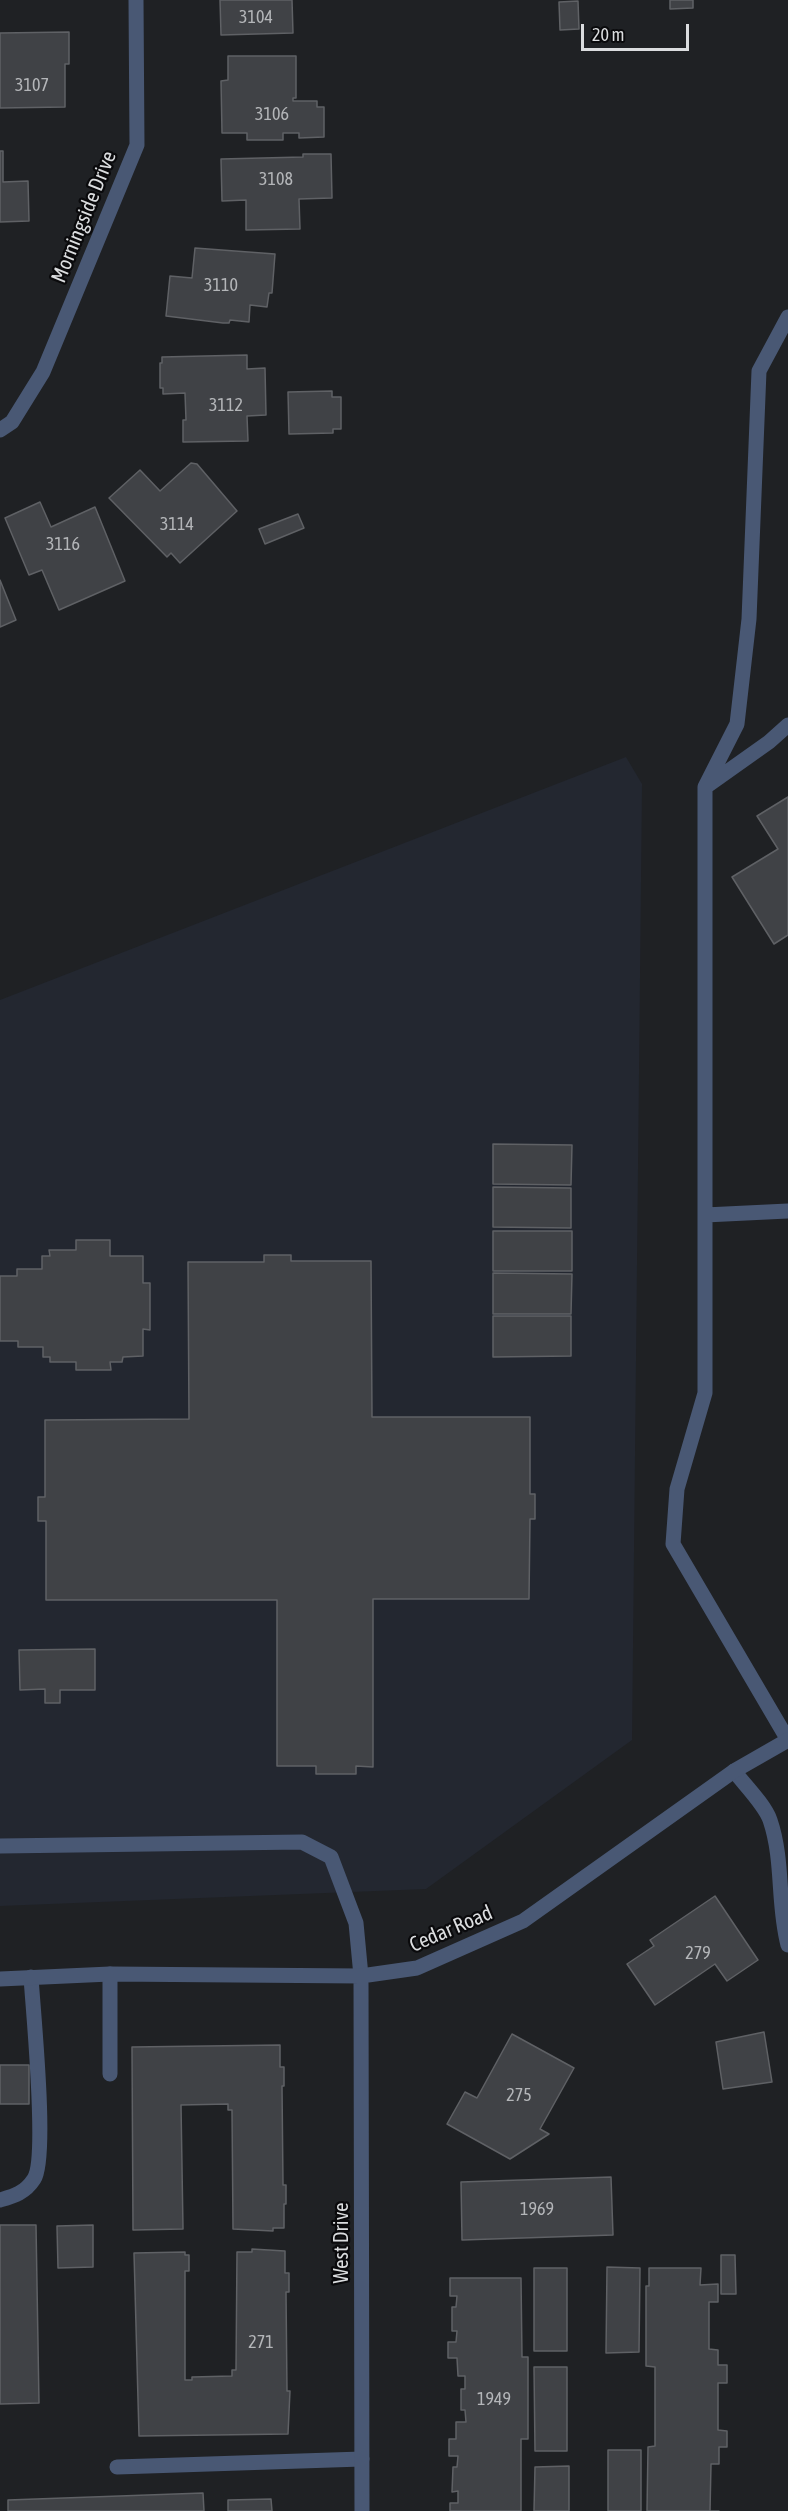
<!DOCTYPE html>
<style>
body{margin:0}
#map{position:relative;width:788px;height:2511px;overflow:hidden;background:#1f2124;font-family:"Asap Condensed",sans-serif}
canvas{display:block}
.scale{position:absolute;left:581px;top:24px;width:108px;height:27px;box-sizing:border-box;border:3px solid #dbdddf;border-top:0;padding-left:8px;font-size:18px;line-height:21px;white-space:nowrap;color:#dbdddf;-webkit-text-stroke:4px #0a0a0c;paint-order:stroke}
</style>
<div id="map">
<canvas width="788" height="2511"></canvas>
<div class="scale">20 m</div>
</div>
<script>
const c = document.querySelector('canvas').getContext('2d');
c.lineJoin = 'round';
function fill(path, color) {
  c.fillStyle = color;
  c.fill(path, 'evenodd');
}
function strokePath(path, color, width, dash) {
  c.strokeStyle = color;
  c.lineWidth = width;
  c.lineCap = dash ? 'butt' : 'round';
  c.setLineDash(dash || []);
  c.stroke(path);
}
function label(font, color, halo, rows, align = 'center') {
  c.font = font + ' "Asap Condensed",sans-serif';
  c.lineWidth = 4.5;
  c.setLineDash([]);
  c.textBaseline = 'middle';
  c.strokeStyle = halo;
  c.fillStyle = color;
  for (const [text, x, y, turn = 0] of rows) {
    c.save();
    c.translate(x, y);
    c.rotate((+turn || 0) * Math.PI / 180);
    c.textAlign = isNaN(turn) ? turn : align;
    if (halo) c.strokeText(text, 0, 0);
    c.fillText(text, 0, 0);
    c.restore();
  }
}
const built = new Path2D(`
 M626,757l16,27 -10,956 -206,149 -426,17v-906z`);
const building = new Path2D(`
 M220,0h72l1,33 -72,2z
 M670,0h23v8l-23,1z
 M578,1l1,28 -19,1 -1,-28z
 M69,32v32h-4v43l-65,1v-75z
 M228,56h68v42h-3v3h24v6h7v30l-25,1v-5h-16v7h-36v-7h-25l-1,-52 7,-1z
 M0,151h3v31l25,-1 1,40 -29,1z
 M303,154h28l1,44 -33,1 1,30 -54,1v-30l-24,1 -1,-42 82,-2z
 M195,248l80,6 -3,39h-3l-2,14 -17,-2 -1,17 -19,-2 -1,3h-6l-57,-7 4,-40 22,2z
 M247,355v14l18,-1 1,47 -19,1 1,25 -65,1v-22h3l-1,-27 -22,1v-6h-3v-25h2v-6z
 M332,391v6h9v32h-8v4l-44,1 -1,-42z
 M191,463l6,1 40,47 -57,52 -9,-10 -4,4 -58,-59 31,-28 20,21z
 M40,502l11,25 44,-20 30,74 -66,29 -17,-40 -13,5 -24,-57z
 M298,514l6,14 -39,16 -6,-15z
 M0,580l16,40 -16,7z
 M788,797v138l-14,9 -42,-67 46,-28 -21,-33z
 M493,1144l79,1 -1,40 -78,-1z
 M493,1187l78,1v40l-78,-1z
 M493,1231h79v40h-79z
 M76,1240h34v16h33v27h7v47l-7,-1v27l-20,1 -1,5h-12l1,8h-35v-8h-26v-5h-7v-10h-25v-6h-18v-65h17v-7h25v-13h8l-1,-6h27z
 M264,1255h27v6h80l1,156h158v77h5v25h-5l-1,80h-156v168l-17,-1v8h-40v-8h-39v-166h-231v-79h-8v-24h7v-77l144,-1 -1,-157h76z
 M493,1273l79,1 -1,40h-78z
 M493,1316h78v40l-78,1z
 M95,1649v41h-35v13h-15v-14l-25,1 -1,-40z
 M715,1896l43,64 -31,21 -12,-17 -60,41 -28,-41 27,-18 -4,-6z
 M764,2032l8,50 -49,7 -7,-47z
 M512,2034l62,34 -34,61 9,5 -39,25 -63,-35 18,-32 12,6z
 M280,2045v22h4v19h-2l1,99h3v19h-2v24h-11v3l-40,-2 -1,-119h-4v-6l-47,1 2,124 -50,1 -1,-183z
 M0,2065h29v39h-29z
 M611,2177l2,58 -151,5 -1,-58z
 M0,2225h36l3,178 -39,1z
 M93,2225v42l-35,1 -1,-42z
 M252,2249l33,2v22h4v19h-3l1,99h3l-2,43 -149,2 -5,-183 51,-1v3h4v16h-4v109h7v-3l40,-1v-6h4l1,-118h15z
 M721,2255h14l1,39h-15z
 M607,2267l33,1 -1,84 -33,1z
 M534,2268h33v83h-33z
 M649,2268h52l-1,17 18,-1v18h-9v47l9,1v15h9v18h-9v47l9,1v16h-8v17h-8l-1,47h9h-72l1,-64 7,-1v-79l-9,-1v-80h3z
 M450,2278h71l1,79h6v82h-7v72h-71v-8h8v-12l-6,1 1,-25h4l1,-11h-9v-17h7v-17h10l-1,-12h-4v-21h4v-13h-7l-1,-18h-9v-16h8l1,-11h-5v-24h4l1,-11h-7z
 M534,2367h33v84h-32z
 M608,2450h33v61h-33z
 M569,2466v45h-35l1,-44z
 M203,2493l1,18h-196v-11z
 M271,2499l1,12h-44v-11z`);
const service = new Path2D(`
 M707,786l62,-44 19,-17
 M705,1215l83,-4
 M788,1740l-115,-196 4,-55 28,-96v-606l32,-63 12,-105 10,-248 29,-54
 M734,1771c10,13 31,34 36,49 14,41 7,84 18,125
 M0,1846l302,-4 29,15 25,66 5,53
 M110,2074v-100
 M0,2200c14,-4 25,-7 34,-21 14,-21 -1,-168 -3,-202
 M117,2467l245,-8`);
const minor = new Path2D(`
 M0,430l12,-8 31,-50 94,-227 -1,-145`);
const tertiary = new Path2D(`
 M361,1976l1,535
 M0,1979l110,-5 251,2 56,-8 106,-47 211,-150 54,-31`);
const numberNames = [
 ["3104",256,17],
 ["3107",32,85],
 ["3106",272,114],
 ["3108",276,179],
 ["3110",221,285],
 ["3112",226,405],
 ["3114",177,524],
 ["3116",63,544],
 ["279",698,1953],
 ["275",519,2095],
 ["1969",537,2209],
 ["271",261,2342],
 ["1949",494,2399]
];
const streetNames = [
 ["Morningside Drive",84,217,-68],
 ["Cedar Road",451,1929,-23],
 ["West Drive",341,2243,-90]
];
fill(built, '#232730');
fill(building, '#404246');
strokePath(building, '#5f6165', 1.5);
strokePath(service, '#495874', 15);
strokePath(minor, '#495874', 15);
strokePath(tertiary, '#495874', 15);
label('18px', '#b4b6b9', null, numberNames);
label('21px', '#dbdddf', '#0a0a0c', streetNames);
</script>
